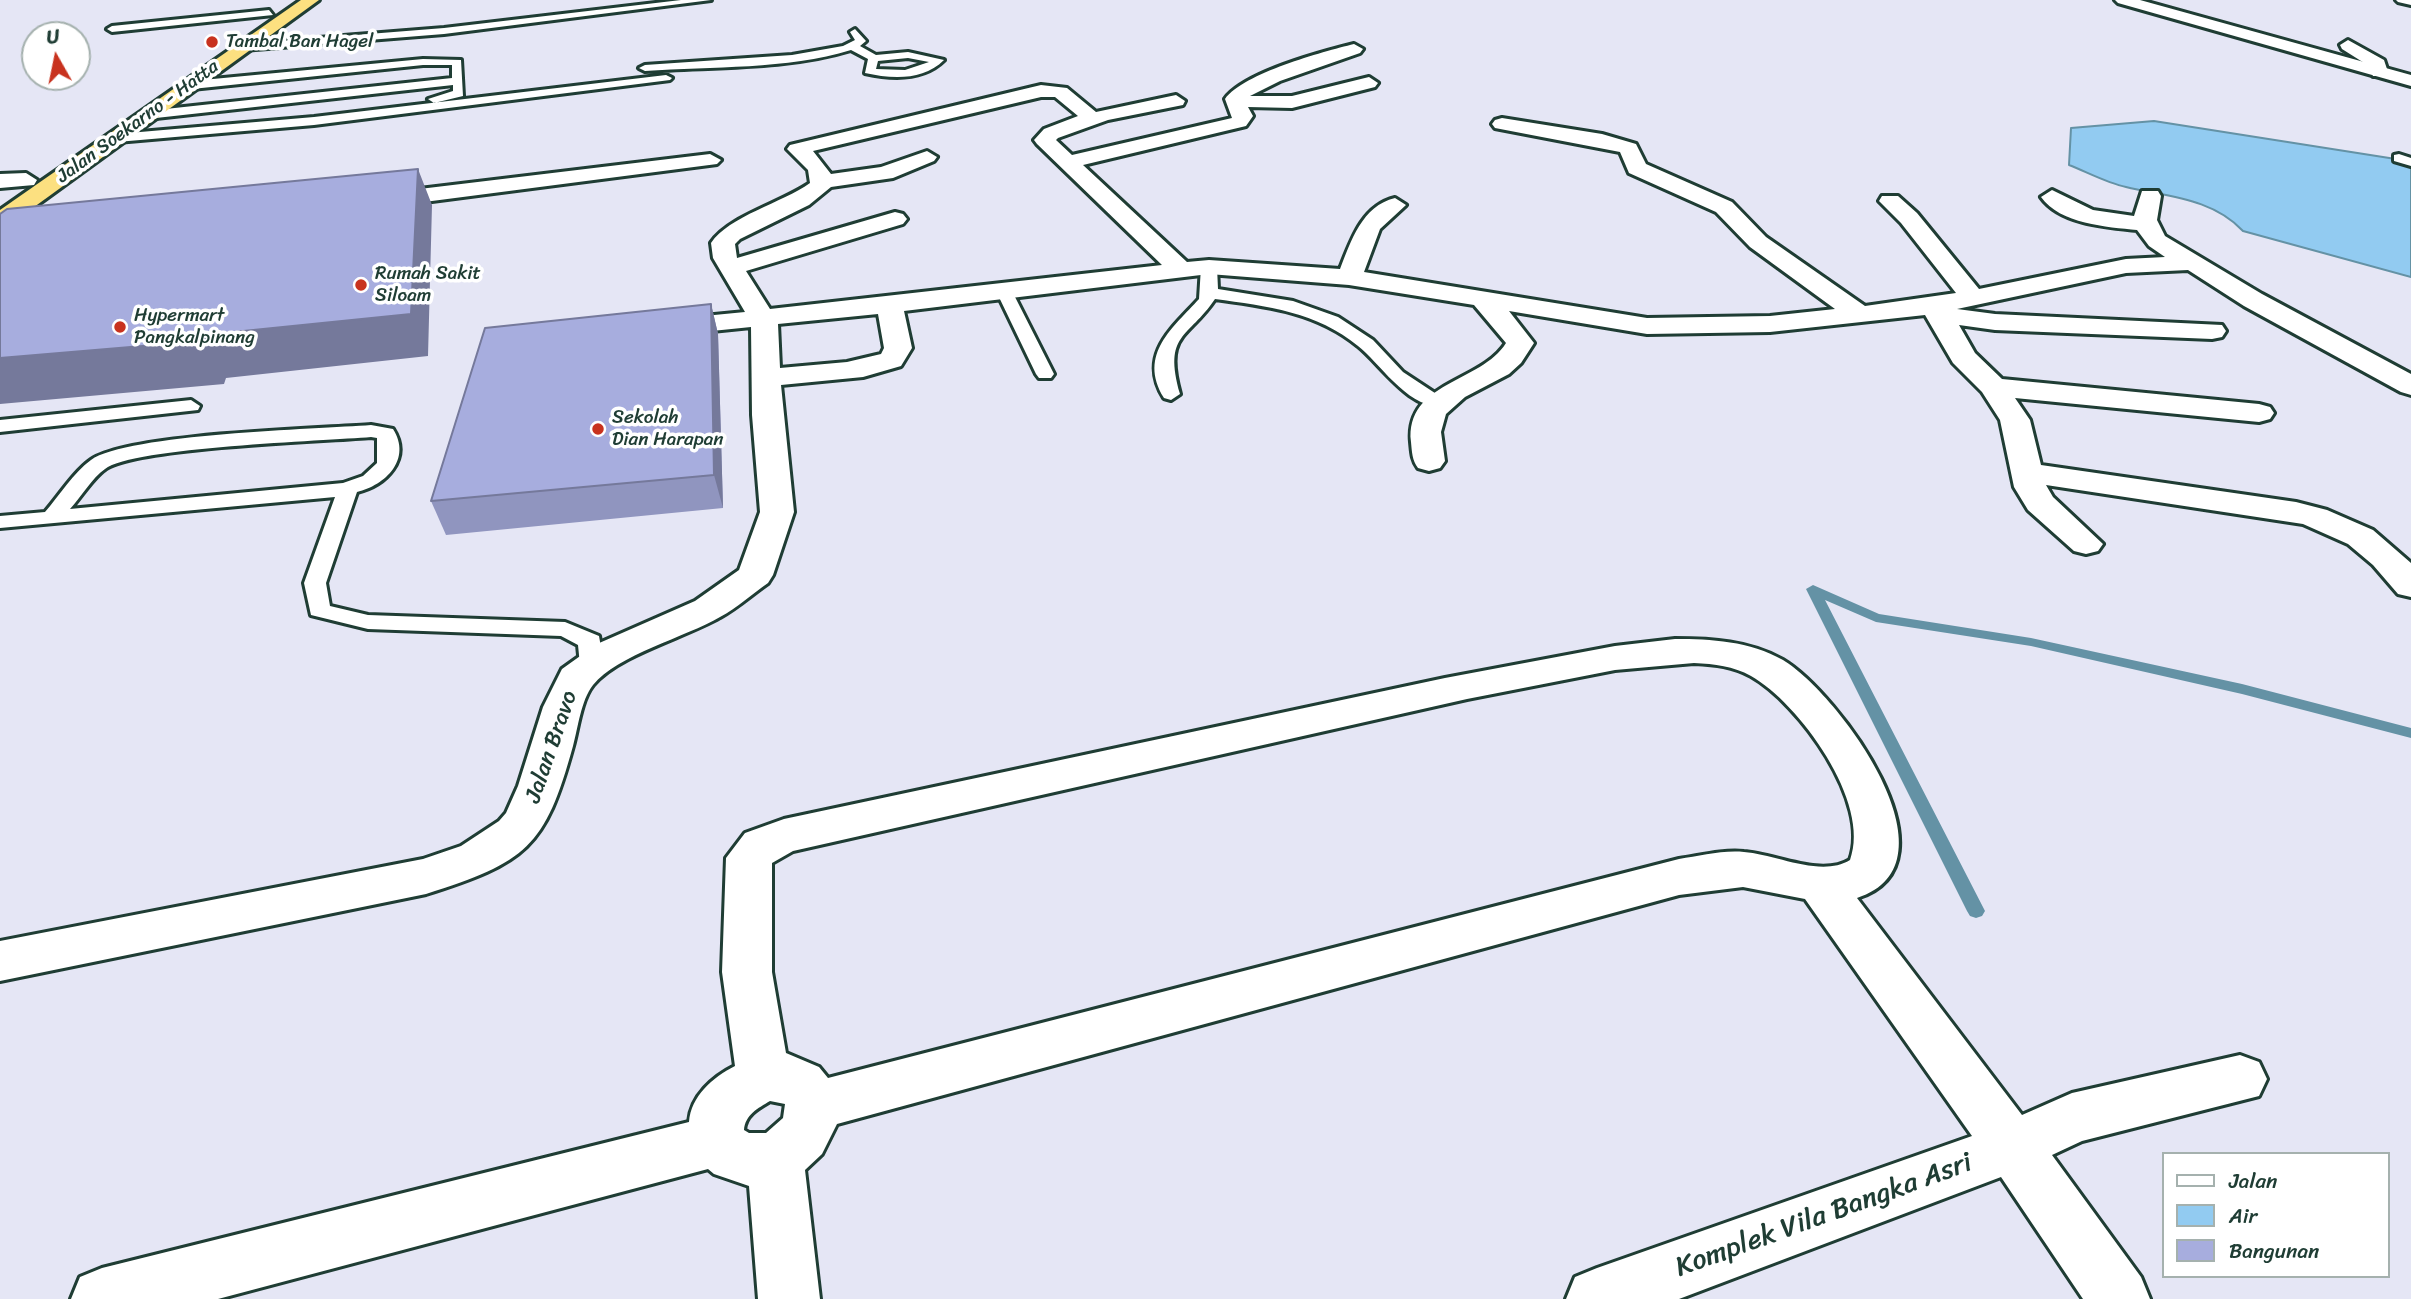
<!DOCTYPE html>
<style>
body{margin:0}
#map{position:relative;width:2411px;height:1299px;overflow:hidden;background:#e5e6f5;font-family:Sriracha,sans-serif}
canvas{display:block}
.legend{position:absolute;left:2162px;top:1152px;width:228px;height:126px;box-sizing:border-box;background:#fff;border:2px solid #a5b1ae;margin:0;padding:9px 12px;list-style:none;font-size:21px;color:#1f3d34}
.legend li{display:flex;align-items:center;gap:14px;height:35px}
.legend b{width:35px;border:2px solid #a5b1ae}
.north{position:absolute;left:21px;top:21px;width:70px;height:70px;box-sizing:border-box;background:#fff;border:2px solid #a5b1ae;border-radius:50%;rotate:351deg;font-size:19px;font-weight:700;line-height:28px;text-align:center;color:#1f3d34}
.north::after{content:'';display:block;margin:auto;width:24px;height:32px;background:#c8321e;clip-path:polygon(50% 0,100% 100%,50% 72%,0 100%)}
</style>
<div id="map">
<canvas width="2411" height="1299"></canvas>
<ul class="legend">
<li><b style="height:9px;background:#fff"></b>Jalan</li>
<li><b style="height:19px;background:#92cbf1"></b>Air</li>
<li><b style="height:19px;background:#a7adde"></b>Bangunan</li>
</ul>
<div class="north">U</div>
</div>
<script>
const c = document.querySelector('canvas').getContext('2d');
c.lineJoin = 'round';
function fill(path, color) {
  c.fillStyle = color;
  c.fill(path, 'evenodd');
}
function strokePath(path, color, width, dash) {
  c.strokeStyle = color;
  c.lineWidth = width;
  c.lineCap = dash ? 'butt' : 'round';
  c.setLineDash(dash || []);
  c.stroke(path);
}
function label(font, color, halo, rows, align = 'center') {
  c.font = font + ' Sriracha,sans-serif';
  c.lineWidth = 7;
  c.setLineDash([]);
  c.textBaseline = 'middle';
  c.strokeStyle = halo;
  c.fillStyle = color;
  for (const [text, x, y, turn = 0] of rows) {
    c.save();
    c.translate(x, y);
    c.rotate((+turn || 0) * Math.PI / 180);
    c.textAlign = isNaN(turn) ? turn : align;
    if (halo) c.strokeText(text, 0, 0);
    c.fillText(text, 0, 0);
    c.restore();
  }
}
const water = new Path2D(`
 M2154,121l248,39 9,5v112l-168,-46c-31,-33 -75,-34 -117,-44 -19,-4 -39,-15 -57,-22l2,-37z`);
const stream = new Path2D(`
 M1813,585l66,29 152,24 211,46 169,44v10l-169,-44 -211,-48 -155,-24 -51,-22 160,311 -3,5 -6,2 -6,-2 -3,-5 -161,-322z`);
const service = new Path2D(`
 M681,0h30l-267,34 -201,16 -5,-3 5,-3 201,-16z
 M2396,0h15v5l-13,-3z
 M269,10l4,5 -161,17 -5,-3 5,-3z
 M855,29l11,12 -6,5 16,9 32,-3 36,8c-21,21 -52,19 -79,13l3,-14 -17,-9c-65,20 -138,16 -206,21l-6,-3 6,-3 147,-10 51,-9 12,-6 -5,-8zM908,58l21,4 -24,8 -29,-1 2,-8z
 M423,59l38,1 2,36 -29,7 -6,-4 25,-8v-6l-306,34 -6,-4 6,-4 305,-33v-13h-29l-231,24 -6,-4 6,-4z
 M666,75l6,3 -2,2 -356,45 -197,17 -6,-4 6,-4 197,-17z
 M2399,154l12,4v8l-17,-5v-6z
 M1209,262l8,5 1,22 75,12 45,16 35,23 30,32 44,29 -2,4c-34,8 -65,-42 -87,-59 -41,-34 -91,-40 -143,-47 -27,40 -52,34 -35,95l-9,6 -7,-2c-27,-44 10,-71 35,-99l2,-32z
 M1005,288l8,5 41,81 -3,4h-12l-3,-4 -39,-81z
 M191,400l9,6 -2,4 -198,22v-12z
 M371,425l22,4c19,30 -7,56 -36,63l-31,91 4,23 38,9 197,7 34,14 5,29 -3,6h-18l-3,-6 -2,-20 -17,-9 -193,-7 -57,-14 -7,-32 31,-86 -335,31v-12l45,-4c14,-16 29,-40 46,-52 36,-26 226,-31 280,-35zM371,437l6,1v25l-14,13 -20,7 -273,26c11,-12 22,-31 35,-40 28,-22 220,-28 266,-32z`);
const minor = new Path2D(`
 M2348,40l36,20 4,12 -3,4h-12l-4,-10 -27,-17 -2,-4z
 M1354,44l9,5 -3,4 -80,28 -30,15h42l77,-19 9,6 -3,4 -83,21 -44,-1 5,9 -7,10 -163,39 104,97 22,-2 131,9c11,-28 22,-63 55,-71l11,7 -26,24 -16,43 283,46 123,-2 65,-7 -85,-62 -34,-35 -87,-39 -9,-21 -125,-24 -3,-4 3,-4 7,-2 100,16 34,10 10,20 86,38 34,35 99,69 91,-13 -55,-70 -22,-22 3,-5h16l19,17 62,76 147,-30 39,-2 -16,-11 -12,-16c-30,-3 -77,-6 -96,-33l11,-7 41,20 41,6 8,-25h16l3,5 -4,24 8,16 97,58 149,80v21l-10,-3 -157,-86 -56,-36 -62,3 -169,36 38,5 227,11 4,6 -4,6 -10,2 -217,-9 -36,-5 16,28 27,26 257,25 11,3 4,6 -4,6 -11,3 -244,-24 15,22 11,45 255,37 31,8 46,20 38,33v34l-13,-3 -25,-29 -25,-21 -45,-20 -257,-39 7,12 50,47 -5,7 -12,3 -12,-3 -46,-41 -14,-23 -14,-67 -18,-28 -29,-29 -28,-48 -155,17 -123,2 -138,-23 25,32 -13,20 -12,11 -44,23 -19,17 -5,18 4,29 -5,7 -11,3 -11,-3c-6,-8 -6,-16 -7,-26 -6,-60 70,-59 95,-99l-32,-38 -125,-20 -140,-11 -305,37 8,37 -11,18 -38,11 -82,8 13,127 -21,63 -5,8c-16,11 -31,25 -48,34 -34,20 -103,38 -127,68 -12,15 -15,43 -20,61 -28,102 -47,116 -147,148l-426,87v-40l423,-82 38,-13 38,-25 7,-8 12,-27 25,-79 19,-38 35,-25 98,-43 44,-31 21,-58 -8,-97 -1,-88 -88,9 -10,-2 -4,-6 4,-6 10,-2 82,-8 -32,-54 -2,-15c18,-27 71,-40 99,-60l-2,-13 -21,-21 3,-4 251,-60 26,3 29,24 80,-17 9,6 -2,4 -75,15 -50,18 -2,2 16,15 160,-37 -7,-19c19,-26 97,-47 129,-55zM1041,97h14l23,19 -34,13 -10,11 3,4 125,121 -392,44 -24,-38 157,-47 4,-5 -4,-5 -8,-2 -158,46 -2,-14 5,-5 69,-34 22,-18 62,-9 41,-17 3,-4 -10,-6 -46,16 -50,7 -18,-23zM878,314l6,34 -3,6 -34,8 -67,6 -2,-44z
 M710,154l11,6 -4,4 -339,44 -11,-7 11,-7z
 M26,173l11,7 -3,5 -34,3v-14z
 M1675,639c36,0 75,2 108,21 55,33 182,204 74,238l165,217 50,-22 168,-38 19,7 8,17 -8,17 -177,45 -30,14 89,122 9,22h-67l-82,-122 -322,122h-113l9,-22 22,-9 375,-132 -167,-237 -62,-12 -64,8 -842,229 -15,30 -17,16 15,129h-62l-9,-113 -35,-12 -6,-5 -490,130h-147l9,-22 22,-9 587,-146c2,-26 24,-45 46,-56l-13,-94 4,-114 19,-25 39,-14 661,-141 170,-32zM1694,663c21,1 39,3 57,13 48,27 121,127 99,184 -29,18 -75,-6 -106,-8 -22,-2 -44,4 -65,7l-851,219 -9,-11 -33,-14 -14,-81v-109l21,-12 674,-152 148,-29zM770,1101l15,3 -2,14 -17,15h-17l-5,-3c1,-15 14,-22 26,-29z`);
const tertiary = new Path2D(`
 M2115,0h25l271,75v11l-293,-83z`);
const trunk = new Path2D(`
 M301,0h18l-311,226 -8,2v-18z`);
const wall = new Path2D(`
 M711,304l7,30 5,174 -277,27 -15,-34z`);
const shadedWall = new Path2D(`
 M418,169l14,36 -4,151 -202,22 -2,6 -224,20v-46z
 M711,304l7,30 5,174 -9,-33z`);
const building = new Path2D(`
 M418,169l-7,145 -207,21 -2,6 -202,17v-144l7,-5z
 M711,304l3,171 -283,26 54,-173z`);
const markers = [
 [212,42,7,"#c8321e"],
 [361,285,7,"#c8321e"],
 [120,327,7,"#c8321e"],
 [598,429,7,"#c8321e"]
];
const farPoinames = [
 ["Tambal Ban Hagel",226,42],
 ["Rumah Sakit",375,274],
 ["Siloam",375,296],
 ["Hypermart",134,316],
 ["Pangkalpinang",134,338],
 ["Sekolah",612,418],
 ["Dian Harapan",612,440]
];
const farStreetnames = [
 ["Jalan Soekarno - Hatta",138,122,-36]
];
const streetNames = [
 ["Jalan Bravo",552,747,-71]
];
const nearStreetnames = [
 ["Komplek Vila Bangka Asri",1824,1216,-20]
];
fill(water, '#92cbf1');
strokePath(water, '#6492a5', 2);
fill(stream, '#6492a5');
strokePath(service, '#1f3d34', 6);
strokePath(minor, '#1f3d34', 6);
strokePath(tertiary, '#1f3d34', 6);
strokePath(trunk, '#1f3d34', 6);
fill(service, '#fff');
fill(minor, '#fff');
fill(tertiary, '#fff');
fill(trunk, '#fce080');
fill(wall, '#9095bf');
fill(shadedWall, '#75799b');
fill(building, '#a7adde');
strokePath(building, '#75799b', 2);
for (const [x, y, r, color] of markers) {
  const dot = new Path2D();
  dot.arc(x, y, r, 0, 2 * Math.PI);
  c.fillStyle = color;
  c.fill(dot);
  strokePath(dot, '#fff', 2.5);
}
label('19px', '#1f3d34', '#fff', farPoinames, 'left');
label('19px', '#1f3d34', '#fff', farStreetnames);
label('23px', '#1f3d34', '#fff', streetNames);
label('28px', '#1f3d34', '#fff', nearStreetnames);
</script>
